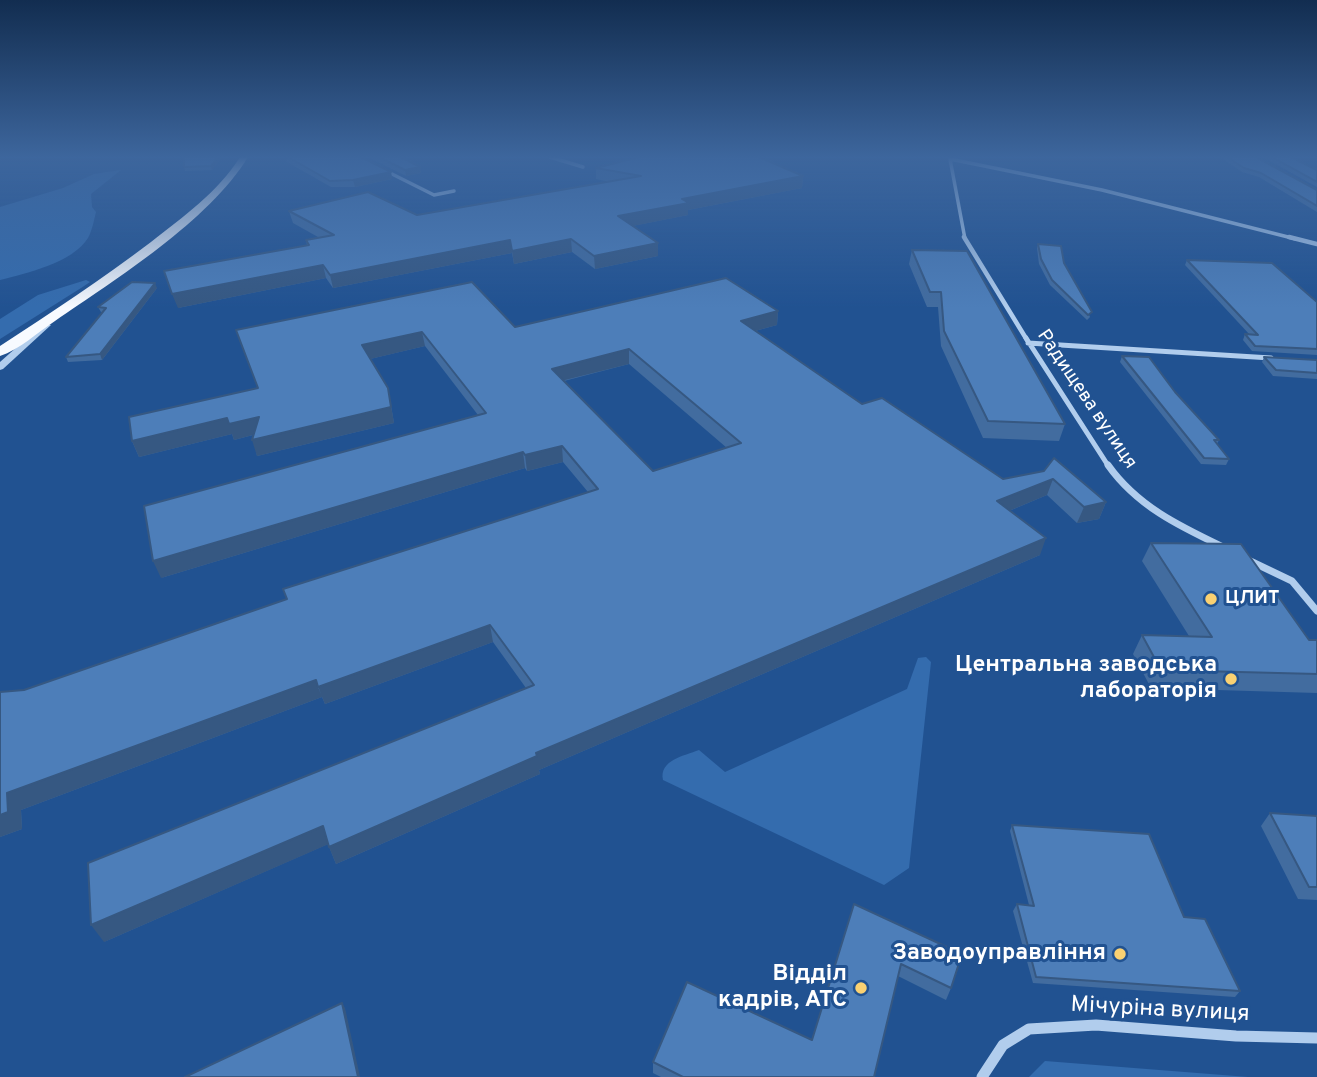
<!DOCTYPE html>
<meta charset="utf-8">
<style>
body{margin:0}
canvas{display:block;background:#215291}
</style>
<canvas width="1317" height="1077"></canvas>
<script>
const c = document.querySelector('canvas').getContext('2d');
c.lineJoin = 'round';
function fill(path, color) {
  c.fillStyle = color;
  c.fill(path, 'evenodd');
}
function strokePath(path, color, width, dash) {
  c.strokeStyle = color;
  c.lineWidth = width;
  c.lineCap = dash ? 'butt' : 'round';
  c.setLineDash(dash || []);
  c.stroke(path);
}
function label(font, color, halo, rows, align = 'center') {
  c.font = font + ' Overpass,sans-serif';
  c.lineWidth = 6;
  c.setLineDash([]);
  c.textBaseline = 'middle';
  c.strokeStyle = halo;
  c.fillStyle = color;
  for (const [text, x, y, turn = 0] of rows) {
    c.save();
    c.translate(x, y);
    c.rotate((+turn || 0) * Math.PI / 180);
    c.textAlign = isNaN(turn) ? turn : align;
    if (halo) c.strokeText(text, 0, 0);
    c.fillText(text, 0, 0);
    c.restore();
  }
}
const green = new Path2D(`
 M121,170l-30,24 1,13 4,5c-2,8 -4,19 -8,26 -16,25 -61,35 -88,42v-73l63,-19 31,-14z
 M86,280l4,2 -9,6 -81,51v-20l38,-24z
 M926,657l5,5 -22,206 -25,17 -221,-105c-4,-20 21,-24 36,-30l26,22 182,-83 11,-31z
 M1045,1061l203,16h-219z`);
const minorFar4 = new Path2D(`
 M550,157l33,10
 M384,170l50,25 20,-4
 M965,239l-15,-80 152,31 194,49`);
const minorFar3 = new Path2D(`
 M964,237l63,103
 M1289,237l28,7`);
const minorFar2 = new Path2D(`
 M1026,338l83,129
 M1028,343l243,15`);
const minorFar1 = new Path2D(`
 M1108,465c29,41 71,61 115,82
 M1246,559l46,22 25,30`);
const minor = new Path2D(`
 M982,1077l21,-32 26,-16 67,-4 140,11 81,2`);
const tertiary = new Path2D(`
 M44,323l7,2 -48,44 -3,1v-8z`);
const primary = new Path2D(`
 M240,157h8c-39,64 -132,122 -193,164 -17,11 -36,29 -55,35v-10c51,-33 102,-67 151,-104 32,-25 67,-50 89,-85z`);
const wall = new Path2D(`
 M184,157h38l-10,13 -27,1 -1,-4z
 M286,157h75l30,15 1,7 -37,8h-24l-44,-25z
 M368,157h33l19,10 1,6 -15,3z
 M1220,157h36l61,33v22l-58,-35 -17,-5z
 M1263,157h28l26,13v17z
 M596,168l207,8 -1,12 -114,22v5l-56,11 26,30 -63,13 -23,-17 -58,12 -2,-11 -179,35 -7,-10 -148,30 129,-63 -1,-5 12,-3 -25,-14 -4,-12 128,4 193,-33 -14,-3z
 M1038,244l26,19 26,54 -3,3 -37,-35 -11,-21 -2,-16z
 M912,250l153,174 -6,17 -76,-3 -42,-92 -3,-39h-11l-18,-43z
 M1187,260l130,42v53l-65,-4 -9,-11 2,-6 5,1 -65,-70z
 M157,288l-55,72 -34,2 -2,-5 36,-45h-1l-3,-5z
 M778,311l-1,14 -22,6 107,73 141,75 41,-8 62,31 -7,17 -22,4 -30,-28 -38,16 31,44 -501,215 1,4 -204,90 -8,-20 -224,98 422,-254 -33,-46 -168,62 -3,-7 -301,113 1,19 -22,8v-145l24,-2 263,-91 301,-107 -25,-30 -36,9 -2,-3 -364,110 317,-163 -53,-69 -55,13 18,29 6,35 -137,33 -4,-21 -19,5 -2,-6 -93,23 -7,-16 126,-53 -22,-58 279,-3zM629,364l98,84 -74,23 -89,-90z
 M1122,356l53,36 44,48 -2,4 12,15 -3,6 -25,-1 -81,-102z
 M1264,357l53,3v19l-44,-3 -11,-14z
 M1151,543l158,97h8v53l-166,-5 -18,-34 9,-19 47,1 -47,-75z
 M1270,813l47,3v84l-19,-1 -37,-73z
 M1012,825l172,92 56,74 -5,6 -202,-14 -20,-72 4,-7 12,1 -19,-74z
 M854,904l97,84 -5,12 -48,-24 -24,101h-213l-8,-4v-11l159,-22z`);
const shadedWall = new Path2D(`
 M218,157h4l-10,13 -1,-4z
 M420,167l1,6 -15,3 -1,-6z
 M391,172l1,7 -37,8 -2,-7z
 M803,176l-1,12 -114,22v5l-70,14v-13l64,-17z
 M571,239l1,13 -58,12 -2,-13z
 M510,240l2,13 -179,35 -3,-13z
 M658,243v13l-63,13 -1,-13z
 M323,265l3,13 -148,30 -6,-14z
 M155,283l2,5 -55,72 -2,-6z
 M778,311l-1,14 -37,10 1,-14z
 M422,332l3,14 -59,14 -4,-15z
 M629,349v15l-76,19 -1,-14z
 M388,388l6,35 -137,33 -5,-16z
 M259,417l5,15 -30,8 -2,-6 -93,23 -7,-16 95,-23z
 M562,446l1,16 -36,9 -2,-16z
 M523,452l2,16 -364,110 -8,-17z
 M1053,479l-6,16 -55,23 5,-17z
 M1106,502l-7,17 -22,4 7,-16z
 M1046,538l-6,17 -501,215 1,4 -204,90 -7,-17 207,-94z
 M490,625l3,17 -168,62 -7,-17z
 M316,680l6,17 -301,113 1,19 -22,8v-22l7,-22z
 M323,826l8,17 -227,99 -13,-17z
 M342,1003l3,5 15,69h-2z`);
const building = new Path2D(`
 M184,157h34l-7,9 -27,1z
 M288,157h73l30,15 -38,8 -23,1z
 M379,157h22l19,10 -15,3z
 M639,157h120l44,19 -121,23 7,4 -71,13 40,27 -64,13 -23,-17 -59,12 -2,-11 -180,35 -7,-10 -151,29 -8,-23 145,-26 -3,-5 28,-5 -45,-24 79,-19 49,23 224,-39 -45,-8z
 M1227,157h29l61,33v16l-56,-33 -17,-5z
 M1272,157h19l26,13v12z
 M1038,244l23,2 3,17 28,49 -4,3 -36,-35 -11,-21z
 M912,250l55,1 98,173 -77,-3 -44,-90 -3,-39h-11z
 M1187,260l85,3 45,39v47l-62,-3 -10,-12 13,1z
 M726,278l52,33 -37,10 121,83 20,-6 121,81 41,-8 10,-13 52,44 -22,5 -31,-28 -56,22 49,37 -510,215 1,3 -208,91 -6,-21 -232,99 -3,-62 446,-178 -44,-60 -172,62 -2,-7 -309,113 1,19 -8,3v-123l24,-2 263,-91 -4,-10 315,-100 -36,-43 -37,9 -2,-3 -370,109 -9,-55 342,-93 -64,-81 -60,13 26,43 3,19 -139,33 7,-23 -30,7 -2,-6 -95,23 -3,-24 129,-29 -22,-58 236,-48 43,45zM629,349l112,94 -88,28 -101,-102z
 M132,282l23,1 -55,71 -34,3 40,-49 -8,-1z
 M1122,356l27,1 26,35 44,48h-5l15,19 -25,-1z
 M1264,357l53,3v13l-41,-3z
 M1151,543l90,1 68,96h8v34l-156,-4 -19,-35 70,2z
 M1270,813l47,3v71h-8z
 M1012,825l137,9 35,83 21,2 35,72 -204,-14 -19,-73 17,2z
 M854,904l108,50 -11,34 -50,-24 -27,113h-191l-30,-15 34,-80 125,58z
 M342,1003l16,74h-173z`);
const markers = [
 [1211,599,7,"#fad172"],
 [1231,679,7,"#fad172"],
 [1120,954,7,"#fad172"],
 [861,988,7,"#fad172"]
];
const streetNames = [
 ["Радищева вулиця",1086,400,56]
];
const poiNames = [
 ["ЦЛИТ",1225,599]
];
const nearPoinames = [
 ["Центральна заводська",1217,666],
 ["лабораторія",1217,692],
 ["Заводоуправління",1106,954],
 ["Відділ",847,975],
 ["кадрів, АТС",847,1001]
];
const nearStreetnames = [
 ["Мічуріна вулиця",1160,1011,3]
];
fill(green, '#346cae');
strokePath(minorFar4, '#b1cded', 3.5);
strokePath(minorFar3, '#b1cded', 4.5);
strokePath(minorFar2, '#b1cded', 5);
strokePath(minorFar1, '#b1cded', 7);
strokePath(minor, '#b1cded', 11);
fill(tertiary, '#b1cded');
fill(primary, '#f7faff');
fill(wall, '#426c9f');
fill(shadedWall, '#365882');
fill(building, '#4d7eb9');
strokePath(building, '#365882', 2);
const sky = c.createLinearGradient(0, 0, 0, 308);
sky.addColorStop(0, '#122d50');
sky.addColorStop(0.51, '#3d669d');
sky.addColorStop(1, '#3d669d00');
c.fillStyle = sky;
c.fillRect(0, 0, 1317, 308);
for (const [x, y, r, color] of markers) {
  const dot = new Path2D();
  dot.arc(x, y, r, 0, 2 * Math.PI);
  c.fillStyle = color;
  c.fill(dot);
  strokePath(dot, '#215291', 2.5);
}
label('19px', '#fff', '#215291', streetNames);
label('bold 19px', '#fff', '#215291', poiNames, 'left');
label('bold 23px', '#fff', '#215291', nearPoinames, 'right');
label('23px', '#fff', '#215291', nearStreetnames);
</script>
